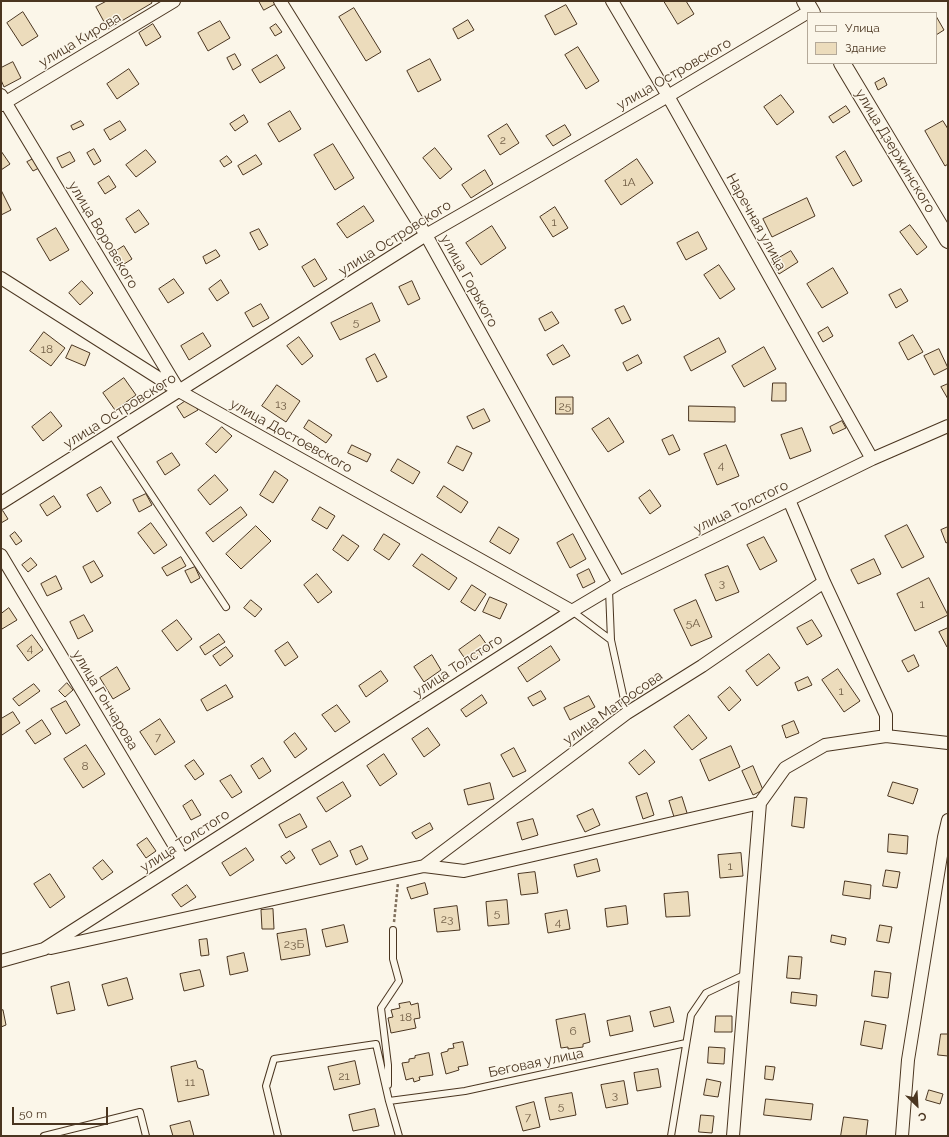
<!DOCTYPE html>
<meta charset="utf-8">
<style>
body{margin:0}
#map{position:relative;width:949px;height:1137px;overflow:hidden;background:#fbf6e9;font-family:Raleway,sans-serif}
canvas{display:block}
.frame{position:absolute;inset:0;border:2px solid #4a3520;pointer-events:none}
.legend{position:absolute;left:807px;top:12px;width:130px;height:52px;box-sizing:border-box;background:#fbf6e9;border:1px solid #b4a999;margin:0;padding:5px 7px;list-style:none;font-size:12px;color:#4a3520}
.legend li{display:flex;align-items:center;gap:8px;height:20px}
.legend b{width:20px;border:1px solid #b4a999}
.north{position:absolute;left:897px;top:1085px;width:40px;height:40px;-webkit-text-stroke:3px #fbf6e9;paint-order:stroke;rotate:155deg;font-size:11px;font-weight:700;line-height:16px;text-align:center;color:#4a3520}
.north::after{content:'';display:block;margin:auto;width:14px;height:18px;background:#4a3520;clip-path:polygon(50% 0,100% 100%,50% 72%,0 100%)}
.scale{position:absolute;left:12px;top:1107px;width:96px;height:18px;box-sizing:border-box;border:2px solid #4a3520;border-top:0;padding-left:5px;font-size:12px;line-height:14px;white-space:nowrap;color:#4a3520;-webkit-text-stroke:3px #fbf6e9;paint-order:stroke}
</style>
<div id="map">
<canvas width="949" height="1137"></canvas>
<div class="frame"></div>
<ul class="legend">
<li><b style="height:5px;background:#fbf6e9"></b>Улица</li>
<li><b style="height:11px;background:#ecdcbc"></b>Здание</li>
</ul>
<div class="north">С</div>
<div class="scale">50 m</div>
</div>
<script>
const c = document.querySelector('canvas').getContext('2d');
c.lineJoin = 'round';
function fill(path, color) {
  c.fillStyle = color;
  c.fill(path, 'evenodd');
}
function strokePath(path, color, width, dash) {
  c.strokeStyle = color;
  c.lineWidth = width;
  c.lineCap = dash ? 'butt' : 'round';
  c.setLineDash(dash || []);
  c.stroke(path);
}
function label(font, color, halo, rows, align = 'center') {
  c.font = font + ' Raleway,sans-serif';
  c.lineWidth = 3;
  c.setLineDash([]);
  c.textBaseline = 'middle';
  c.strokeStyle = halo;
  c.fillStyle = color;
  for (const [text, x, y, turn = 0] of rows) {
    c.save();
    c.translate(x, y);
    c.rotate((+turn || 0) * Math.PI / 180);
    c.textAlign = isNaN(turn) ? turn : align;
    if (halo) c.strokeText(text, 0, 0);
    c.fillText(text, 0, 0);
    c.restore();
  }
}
const building = new Path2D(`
 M107,1h44l1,2 -44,26 -12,-22z
 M259,1h14l2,3 -11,6z
 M664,1h22l8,13 -16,10z
 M566,5l11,19 -22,11 -10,-19z
 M354,8l27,44 -15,9 -27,-44z
 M23,12l15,24 -16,10 -15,-23z
 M936,16l8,14 -8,5z
 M468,20l6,10 -16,9 -5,-10z
 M220,21l10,17 -22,13 -10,-18z
 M153,24l8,13 -15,9 -7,-13z
 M276,24l6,8 -7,4 -5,-8z
 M578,47l21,34 -13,8 -21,-34z
 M235,54l6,11 -8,5 -6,-12z
 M277,55l8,13 -25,15 -8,-13z
 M430,59l11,21 -23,12 -11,-21z
 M13,62l8,16 -17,9 -3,-7v-12z
 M129,69l10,15 -22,15 -10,-15z
 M884,78l3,7 -9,5 -3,-7z
 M781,95l13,17 -17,13 -13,-18z
 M846,106l4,6 -17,11 -4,-6z
 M290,111l11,18 -22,13 -11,-18z
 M244,115l4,7 -13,9 -5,-7z
 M81,121l3,4 -11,5 -2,-4z
 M120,121l6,9 -16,10 -6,-10z
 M943,121l5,8v35l-3,2 -20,-35z
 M507,124l12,19 -19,12 -12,-19z
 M565,125l6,10 -18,11 -7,-10z
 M333,144l21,34 -19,12 -21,-35z
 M435,148l17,21 -12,10 -17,-21z
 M94,149l7,12 -7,4 -7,-12z
 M146,150l10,12 -20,15 -10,-12z
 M1,151l9,13 -9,6z
 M845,151l17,30 -9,5 -17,-29z
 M70,152l5,9 -13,7 -5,-10z
 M256,155l6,9 -19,11 -5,-9z
 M227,156l5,6 -8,5 -4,-6z
 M33,159l6,9 -6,3 -6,-9z
 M637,159l16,24 -32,22 -16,-24z
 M485,170l8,14 -22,14 -9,-13z
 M109,176l7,11 -11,7 -7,-11z
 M1,190l10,20 -10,5z
 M807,198l8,18 -43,21 -9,-18z
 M364,206l10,15 -27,17 -10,-14z
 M555,207l13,21 -15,9 -13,-20z
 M139,210l10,14 -14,9 -9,-14z
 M910,225l17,22 -10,8 -17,-23z
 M492,226l14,22 -25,17 -15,-22z
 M56,228l13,22 -19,11 -13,-22z
 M259,229l9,16 -9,5 -9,-17z
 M698,232l9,17 -21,11 -9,-17z
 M124,246l8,13 -11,7 -8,-13z
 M216,250l4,6 -14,8 -3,-7z
 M791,251l7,11 -19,12 -7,-12z
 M315,259l12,20 -13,8 -12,-20z
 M719,265l16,24 -15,10 -16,-24z
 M833,268l15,25 -26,15 -15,-24z
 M174,279l10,14 -16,10 -9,-14z
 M221,280l8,13 -12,8 -8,-12z
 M82,281l11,12 -13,12 -11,-12z
 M412,281l8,18 -12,6 -9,-18z
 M901,289l7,12 -12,7 -7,-13z
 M372,303l8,18 -40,19 -9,-17z
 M261,304l8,14 -16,9 -8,-14z
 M624,306l7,14 -9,4 -7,-14z
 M552,312l7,11 -14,8 -6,-12z
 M828,327l5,9 -10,6 -5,-9z
 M44,332l21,16 -14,18 -21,-15z
 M203,333l8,13 -22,14 -8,-14z
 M913,335l10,17 -15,8 -9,-17z
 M299,337l14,19 -11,9 -15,-19z
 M719,338l7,14 -35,19 -7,-14z
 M72,345l18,8 -5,13 -19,-8z
 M563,345l7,11 -17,9 -6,-10z
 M764,347l12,22 -32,18 -12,-21z
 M939,349l9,19 -14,7 -10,-19z
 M375,354l12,23 -10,5 -11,-23z
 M638,355l4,8 -15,8 -4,-8z
 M124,378l12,17 -21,15 -12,-17z
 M773,383h13v18h-14z
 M948,384v15l-7,-12z
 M277,385l23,16 -14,21 -24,-16z
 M556,397h17v17h-17z
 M190,398l8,12 -14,8 -7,-11z
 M689,406l46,1v15l-46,-1z
 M484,409l6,12 -17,8 -6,-12z
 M51,412l11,14 -19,15 -11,-14z
 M609,418l15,24 -16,10 -16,-23z
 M309,420l23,15 -6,8 -22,-15z
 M842,421l4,7 -13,6 -3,-7z
 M222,427l10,9 -16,17 -10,-9z
 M802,428l9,23 -21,8 -9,-24z
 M673,435l7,15 -11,5 -7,-15z
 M352,445l19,9 -4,8 -19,-9z
 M726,445l13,31 -22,9 -13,-31z
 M457,446l15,7 -9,18 -15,-8z
 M172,453l8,12 -15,10 -8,-13z
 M398,459l22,13 -7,12 -22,-13z
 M275,471l13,9 -15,23 -13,-8z
 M215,475l13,15 -18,15 -12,-15z
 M444,486l24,16 -7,11 -24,-16z
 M101,487l10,16 -14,9 -10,-17z
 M650,490l11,16 -11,8 -11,-16z
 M146,494l6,11 -13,7 -6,-12z
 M54,496l7,11 -14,9 -7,-11z
 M241,507l6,8 -34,27 -7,-9z
 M320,507l15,9 -8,13 -15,-9z
 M3,511l5,8 -7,4v-11z
 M151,523l16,22 -13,9 -16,-21z
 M907,525l17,32 -22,11 -17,-32z
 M256,526l15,15 -30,28 -15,-15z
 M499,527l20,12 -9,15 -20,-12z
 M948,527v15l-2,1 -5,-13z
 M15,532l7,9 -6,4 -6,-9z
 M384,534l16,10 -11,16 -15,-10z
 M573,534l13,25 -16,9 -13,-25z
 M343,535l16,11 -11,15 -15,-11z
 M764,537l13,24 -17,9 -13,-25z
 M422,554l35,24 -8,12 -36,-24z
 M181,557l5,9 -19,10 -5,-8z
 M31,558l6,7 -9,7 -6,-7z
 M874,559l7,15 -23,10 -7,-14z
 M94,561l9,15 -12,7 -8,-16z
 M728,566l11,26 -23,9 -11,-26z
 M195,567l5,11 -9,5 -6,-12z
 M589,569l6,13 -12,6 -6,-13z
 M317,574l15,18 -14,11 -14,-18z
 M56,576l6,13 -15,7 -6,-12z
 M929,578l19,37 -33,16 -18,-37z
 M472,585l14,9 -11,17 -14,-9z
 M490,597l17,7 -7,15 -17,-7z
 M251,600l11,9 -7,8 -11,-9z
 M696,600l16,37 -21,9 -17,-36z
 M9,608l8,12 -15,9 -1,-2v-13z
 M84,615l9,16 -15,8 -8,-17z
 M177,620l15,19 -15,12 -15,-20z
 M812,620l10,16 -15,9 -10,-17z
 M948,628v19h-1l-8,-15z
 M219,634l6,8 -20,13 -5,-8z
 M32,635l11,15 -15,11 -11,-15z
 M480,635l9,13 -21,15 -9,-13z
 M288,642l10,15 -13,9 -10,-15z
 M551,646l9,14 -33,22 -9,-14z
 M226,647l7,9 -13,10 -7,-10z
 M769,654l11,14 -23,18 -11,-15z
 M432,655l9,15 -17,12 -10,-15z
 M914,655l5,11 -11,6 -6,-11z
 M117,667l13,22 -17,10 -13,-21z
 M838,669l22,32 -16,11 -22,-32z
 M381,671l7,10 -22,16 -7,-11z
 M808,677l4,8 -14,6 -3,-8z
 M67,683l6,7 -8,7 -6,-6z
 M34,684l6,7 -21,15 -6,-7z
 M226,685l7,12 -26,14 -6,-11z
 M730,687l11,13 -12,11 -11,-14z
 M541,691l5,8 -13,7 -5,-8z
 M482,695l5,8 -21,14 -5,-7z
 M589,696l6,11 -25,13 -6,-12z
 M66,701l14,24 -14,9 -15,-25z
 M337,705l13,17 -15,10 -13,-17z
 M13,712l7,11 -18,12 -1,-2v-14z
 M689,715l18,23 -15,12 -18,-23z
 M160,719l15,23 -20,13 -15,-23z
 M42,720l9,14 -16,10 -9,-13z
 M794,721l5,12 -13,5 -4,-12z
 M428,728l12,17 -16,12 -12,-18z
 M295,733l12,16 -12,9 -11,-16z
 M86,745l19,29 -22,14 -19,-29z
 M731,746l9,21 -31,14 -9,-21z
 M514,748l12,23 -13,6 -12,-22z
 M645,750l10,12 -16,13 -10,-12z
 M384,754l13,20 -17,12 -13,-20z
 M263,758l8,13 -12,8 -8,-13z
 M194,760l10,14 -9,6 -10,-14z
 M753,766l10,24 -10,5 -11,-24z
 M231,775l11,17 -10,6 -12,-17z
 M343,782l8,14 -25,16 -9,-14z
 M893,782l25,7 -5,15 -25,-8z
 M490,783l4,16 -26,6 -4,-15z
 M647,793l7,22 -11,4 -7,-22z
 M682,797l6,19 -13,4 -6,-19z
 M795,797l12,1 -3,30 -12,-2z
 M192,800l9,15 -10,5 -8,-14z
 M593,809l7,16 -15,7 -8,-16z
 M300,814l7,13 -21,11 -7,-13z
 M533,819l5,16 -16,5 -5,-17z
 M430,823l3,6 -17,10 -4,-6z
 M889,834l19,2 -1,18 -19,-2z
 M147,838l9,13 -10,7 -9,-13z
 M330,841l8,15 -18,9 -8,-15z
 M362,846l6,13 -12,6 -6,-14z
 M246,848l8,12 -24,16 -8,-13z
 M290,851l5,7 -9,6 -5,-7z
 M741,853l2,23 -23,2 -2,-23z
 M597,859l3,12 -23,6 -3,-12z
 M103,860l10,12 -11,8 -9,-12z
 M886,870l14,2 -3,16 -14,-2z
 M535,872l3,21 -17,2 -3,-21z
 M50,874l15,23 -15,11 -16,-24z
 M845,881l26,4 -1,14 -27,-4z
 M425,883l3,11 -17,5 -4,-11z
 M187,885l9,12 -15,10 -9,-12z
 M688,892l2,24 -24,1 -2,-23z
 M507,900l2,24 -21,2 -2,-24z
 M457,906l3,24 -23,2 -3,-23z
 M626,906l2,18 -21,3 -2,-18z
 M273,909l1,20h-12l-1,-19z
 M567,910l3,19 -22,4 -3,-19z
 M344,925l4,17 -22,5 -4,-17z
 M880,925l12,2 -3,16 -12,-2z
 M306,929l4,26 -29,5 -4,-26z
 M832,935l14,3 -1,7 -14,-3z
 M207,939l2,16 -8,1 -2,-16z
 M244,953l4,18 -18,4 -3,-18z
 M789,956l13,1 -2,22 -13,-1z
 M200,970l4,16 -20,5 -4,-17z
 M875,971l16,2 -3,25 -16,-2z
 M127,978l6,21 -25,7 -6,-21z
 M69,982l6,28 -18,4 -6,-27z
 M792,992l25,3 -1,11 -25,-3z
 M410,1002l1,3 7,-2 2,15 -6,1 2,9 -25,5 -3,-15 5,-1 -2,-7 9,-2 -1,-4z
 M670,1007l4,15 -20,5 -4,-15z
 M3,1010l3,15 -5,2v-16z
 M585,1014l5,28 -7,2v3l-15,2v-2l-7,1 -5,-28z
 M630,1016l3,15 -23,5 -3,-15z
 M716,1016h16v16h-17z
 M865,1021l21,4 -4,24 -21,-4z
 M941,1034h7v22l-10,-1z
 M463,1042l5,23 -10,2 1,3 -13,4 -5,-21 7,-2v-2l6,-1 -1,-4z
 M709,1047l16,1 -1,16 -16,-1z
 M429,1053l4,22 -14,2 1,3 -6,2 -1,-4 -7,2 -4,-17 7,-1v-3l6,-1v-2z
 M196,1061l2,7 5,2 6,25 -31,7 -7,-35z
 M355,1061l5,23 -26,6 -6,-23z
 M766,1066l9,1 -2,13 -8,-1z
 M658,1069l3,18 -24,4 -3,-18z
 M707,1079l14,3 -3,15 -14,-2z
 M624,1081l4,23 -22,4 -5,-23z
 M929,1090l14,4 -3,10 -14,-4z
 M572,1093l4,22 -26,5 -5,-22z
 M766,1099l47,5 -2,16 -47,-5z
 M534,1102l6,25 -17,4 -7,-24z
 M375,1109l4,17 -26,5 -4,-16z
 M701,1115l13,1 -2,17 -13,-1z
 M844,1117l24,3 -2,16h-25z
 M190,1121l4,15h-21l-3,-10z`);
const path = new Path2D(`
 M394,922l4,-39`);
const lane = new Path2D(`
 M111,434l115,173
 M609,590l2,50
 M572,611l39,29 16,73
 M388,1085v-20l-7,-57 18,-27 -6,-22v-29
 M389,1101l76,-10 221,-48
 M44,1136l96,-24 6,24
 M278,1136l-12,-50 8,-27 102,-15 13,57 10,35
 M671,1136l20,-121 15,-22 40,-19`);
const street = new Path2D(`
 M280,1l146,234 193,348
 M612,1l56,95 204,363
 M1,95l177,294
 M1,105l173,-104
 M1,278l178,113 393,220
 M789,500l35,82 62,133v21
 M1,503l425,-268 242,-139 142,-85
 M1,555l182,305
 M424,866l203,-153 75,-47 122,-84
 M51,948l373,-82 40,5 296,-68
 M1,961l43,-12 528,-338 47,-28 253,-124 76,-33
 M733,1136l27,-333 25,-35 40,-23 61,-9 62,7
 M902,1136l6,-76 36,-223 4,-17`);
const secondary = new Path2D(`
 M805,1l7,12
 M842,63l106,177`);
const numberNames = [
 ["2",503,140],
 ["1А",629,182],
 ["1",554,222],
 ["5",356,322],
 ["18",47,349],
 ["13",281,404],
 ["25",565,406],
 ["4",721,465],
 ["3",722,583],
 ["1",922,604],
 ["5А",693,623],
 ["4",30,648],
 ["1",841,691],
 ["7",158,737],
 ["8",85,766],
 ["1",730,866],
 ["5",497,913],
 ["23",447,919],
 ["4",558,922],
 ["23Б",294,944],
 ["18",406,1017],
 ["6",573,1031],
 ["21",344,1076],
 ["11",190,1082],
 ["3",615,1095],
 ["5",561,1106],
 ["7",528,1117]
];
const streetNames = [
 ["улица Кирова",80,40,-31],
 ["улица Островского",674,74,-30],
 ["улица Дзержинского",895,151,59],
 ["Наречная улица",756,222,61],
 ["улица Воровского",103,235,59],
 ["улица Островского",395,238,-32],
 ["улица Горького",469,281,61],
 ["улица Островского",120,411,-32],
 ["улица Достоевского",291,436,29],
 ["улица Толстого",741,507,-26],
 ["улица Толстого",458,666,-33],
 ["улица Гончарова",105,700,59],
 ["улица Матросова",613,708,-35],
 ["улица Толстого",185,841,-33],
 ["Беговая улица",536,1063,-12]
];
fill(building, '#ecdcbc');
strokePath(building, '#4a3520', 1);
strokePath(lane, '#4a3520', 8);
strokePath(street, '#4a3520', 14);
strokePath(secondary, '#4a3520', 18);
strokePath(path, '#7f6f5c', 2.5, [3, 2]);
strokePath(lane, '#fbf6e9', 6);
strokePath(street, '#fbf6e9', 12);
strokePath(secondary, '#fbf6e9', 16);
label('12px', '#725f47', null, numberNames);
label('14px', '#4a3520', '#fbf6e9', streetNames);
</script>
